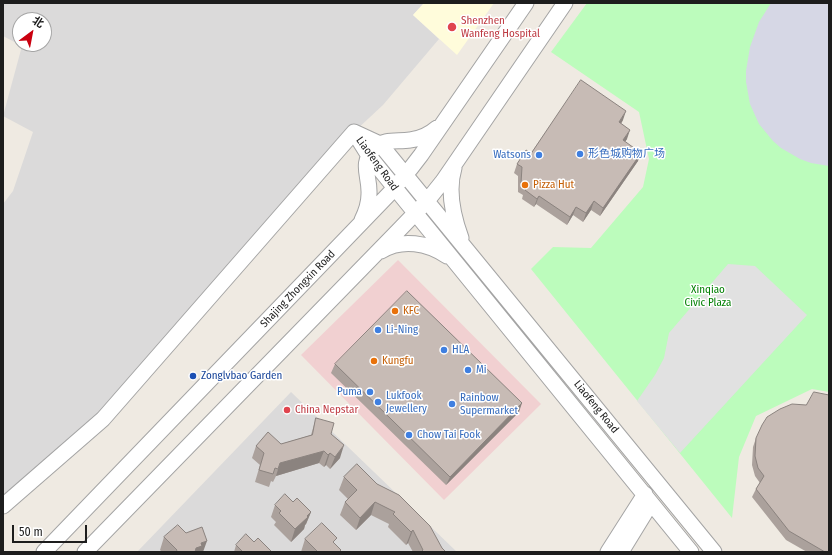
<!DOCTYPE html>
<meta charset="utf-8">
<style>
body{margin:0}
#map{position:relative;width:832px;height:555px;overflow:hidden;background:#efeae2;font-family:"Fira Sans Condensed","Noto Sans SC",sans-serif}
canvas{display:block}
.frame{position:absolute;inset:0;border:4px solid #1d1d1d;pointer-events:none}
.north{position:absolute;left:12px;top:12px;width:40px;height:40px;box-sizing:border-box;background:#fff;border:1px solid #a5a5a5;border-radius:50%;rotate:32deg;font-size:11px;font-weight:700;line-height:16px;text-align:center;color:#1d1d1d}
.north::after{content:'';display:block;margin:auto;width:14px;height:18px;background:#ca000f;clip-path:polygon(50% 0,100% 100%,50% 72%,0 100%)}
.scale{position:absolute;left:12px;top:525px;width:75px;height:18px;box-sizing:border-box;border:2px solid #1d1d1d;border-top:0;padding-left:5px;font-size:12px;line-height:14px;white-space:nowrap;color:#1d1d1d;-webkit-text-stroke:3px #fff;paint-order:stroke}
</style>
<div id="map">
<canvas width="832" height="555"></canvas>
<div class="frame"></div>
<div class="north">北</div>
<div class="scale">50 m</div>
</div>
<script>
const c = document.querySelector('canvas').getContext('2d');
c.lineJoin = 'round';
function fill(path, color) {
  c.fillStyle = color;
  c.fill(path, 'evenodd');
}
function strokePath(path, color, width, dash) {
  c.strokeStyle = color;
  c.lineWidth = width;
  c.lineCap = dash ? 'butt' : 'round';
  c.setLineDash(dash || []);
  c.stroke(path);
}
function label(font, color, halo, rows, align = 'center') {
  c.font = font + ' "Fira Sans Condensed","Noto Sans SC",sans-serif';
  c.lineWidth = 3;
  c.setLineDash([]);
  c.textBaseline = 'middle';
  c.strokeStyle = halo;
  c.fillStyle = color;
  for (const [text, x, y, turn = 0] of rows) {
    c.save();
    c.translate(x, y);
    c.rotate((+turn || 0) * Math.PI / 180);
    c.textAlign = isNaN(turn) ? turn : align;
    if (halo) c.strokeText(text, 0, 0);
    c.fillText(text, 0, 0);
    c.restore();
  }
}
const residential = new Path2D(`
 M3,3h421l-11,12 26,24 -56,66 -29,27 -206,236 -145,138v-302l10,-13 20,-59 -30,-16 19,-70 -19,-10zM20,20h24v24h-24z
 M291,392l166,160h-320z`);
const commercial = new Path2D(`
 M398,260l143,144 -97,96 -143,-145z`);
const education = new Path2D(`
 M424,3h70l-37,52 -44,-40z`);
const park = new Path2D(`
 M587,3h242v389l-17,-3 -56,27 -17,41 -7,61 -201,-249 22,-22 38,1 52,-61 6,-28 -10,-47 -88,-60z`);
const parking = new Path2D(`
 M728,264l27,2 52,49 -127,138 -43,-52 18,-26 9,-17 5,-25z`);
const plaza = new Path2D(`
 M771,3h58v163l-18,-3 -11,-4 -19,-11 -8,-7 -14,-17 -9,-20 -4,-22v-11l4,-24 9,-25z`);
const minor = new Path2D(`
 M354,132l26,12 334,408
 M354,132l15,24 322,396
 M454,168c-7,23 -1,48 7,70
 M362,220c4,-8 7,-17 7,-26 1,-19 -10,-30 6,-46 10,-10 22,-6 35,-8 10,-1 19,-5 27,-12
 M381,251c21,-13 47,-8 66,5
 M3,506l100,-87 251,-287
 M44,552l346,-359 21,-25 10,-13 105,-152
 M85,552l314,-322 28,-29 16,-20 122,-178
 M608,552l37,-58
 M621,552l30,-49`);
const wall = new Path2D(`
 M623,120l-2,4 6,15 -2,3 13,19 -38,55 -9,-6 -8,12 -10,-7 -6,10 -31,-21 -2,3 -12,-8 1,-4 -5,-3v-16l-4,-3 3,-9 14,-11z
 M335,364l184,48 -73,73 -115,-112z
 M316,418l15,16 9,24 -10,11 -4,-4 -2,2 -5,-4 -43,13 -3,6 -2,-1 -2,6 -14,-5 5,-17 -8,-7 4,-12 25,-2 30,-9z
 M756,438l73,114h-22l-21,-12 -34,-43 4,-8 4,-6 -5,-7 -3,-11 1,-18z
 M357,464l85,84 4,4h-33l-5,-9 -2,2 -18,-18 1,-3 -18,-9 -15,15 -16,-15 5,-13 3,-3 -9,-9 5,-13z
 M293,502l18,10 -5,12 -1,1 -1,4 -13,13 -17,-17 2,-3 -5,-5 4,-12z
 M164,537l39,15h-41l-2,-2z
 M305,539l30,5 6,6v2h-40z
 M254,542l18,10h-38l2,-7z`);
const shadedWall = new Path2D(`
 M626,111l-3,9 -7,11 3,-9z
 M630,130l-3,9 -7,10 3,-9z
 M641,153l-3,8 -38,55 3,-8z
 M539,196l-3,8 -2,3 3,-8z
 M594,201l-3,9 -8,12 3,-9z
 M576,207l-3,8 -6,10 3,-8z
 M522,403l-3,9 -73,73 4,-8z
 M344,445l-4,13 -10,11 5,-12z
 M324,451l-5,12 -43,13 4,-13z
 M330,453l-4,12 -2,2 4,-12z
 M375,502l-4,13 -15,15 4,-12z
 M311,512l-5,12 -1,1 -1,4 -13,13 4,-13z
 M413,530l-5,13 -2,2 5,-13z
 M207,541l-4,11h-8l1,-4 5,-5z`);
const building = new Path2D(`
 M581,80l45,31 -7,11 11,8 -7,10 18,13 -38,55 -9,-7 -8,12 -10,-6 -6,10 -31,-21 -2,3 -12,-9 2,-3 -6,-4 1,-16 -5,-3 9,-14 5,3z
 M407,291l115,112 -72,74 -115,-113z
 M814,392l15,3v157h-4l-36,-21 -33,-42 8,-13 -6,-8 -3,-12 1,-18 6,-13 5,-8 13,-8 12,-5 14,1z
 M316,418l18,5 -3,11 13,11 -9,12 -5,-4 -2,2 -4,-4 -44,12 -2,6 -3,-1 -2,6 -14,-4 5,-17 -8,-7 12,-14 13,12 31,-9z
 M357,464l20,20 22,11 31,31 12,22 4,4h-25l2,-2 -10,-20 -2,2 -18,-18 2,-2 -20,-10 -15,16 -15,-16 12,-12 -13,-13z
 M285,494l8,8 4,-4 14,14 -4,4 1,1 -13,12 -16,-16 2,-2 -6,-6z
 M322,523l15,15 -4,4 8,8 -2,2h-21l-13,-13z
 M178,525l8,8 16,-6 5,14 -6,2 1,3 -6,2 -1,4h-19l1,-2 -13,-13z
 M246,534l8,8 4,-4 14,14h-31l1,-1 -6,-6z`);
const markers = [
 [452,27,5,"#e0444e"],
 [580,154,4,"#3f7fe0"],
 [539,155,4,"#3f7fe0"],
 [525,185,4,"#e8710a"],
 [395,311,4,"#e8710a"],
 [378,330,4,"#3f7fe0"],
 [444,350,4,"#3f7fe0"],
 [374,361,4,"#e8710a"],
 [468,370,4,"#3f7fe0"],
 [193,376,4,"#1a4fb4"],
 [370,392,4,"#3f7fe0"],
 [378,402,4,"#3f7fe0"],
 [452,404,4,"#3f7fe0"],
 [287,410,4,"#e0444e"],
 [409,435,4,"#3f7fe0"]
];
const healthNames = [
 ["Shenzhen",461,21],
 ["Wanfeng Hospital",461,34],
 ["China Nepstar",295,410]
];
const shopNames = [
 ["形色城购物广场",588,154],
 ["Watsons",531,155,"right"],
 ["Li-Ning",386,330],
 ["HLA",452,350],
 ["Mi",476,370],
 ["Puma",362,392,"right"],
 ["Lukfook",386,396],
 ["Jewellery",386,409],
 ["Rainbow",460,398],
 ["Supermarket",460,411],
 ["Chow Tai Fook",417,435]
];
const streetNames = [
 ["Liaofeng Road",377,164,54],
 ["Shajing Zhongxin Road",298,289,-46],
 ["Liaofeng Road",596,407,51]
];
const foodNames = [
 ["Pizza Hut",533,185],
 ["KFC",403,311],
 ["Kungfu",382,361]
];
const parkNames = [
 ["Xinqiao",708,290],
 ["Civic Plaza",708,303]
];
const transitNames = [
 ["Zonglvbao Garden",201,376]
];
fill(residential, '#dbdada');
fill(commercial, '#f1d0d1');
fill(education, '#fffcdb');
fill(park, '#bcfcbc');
fill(parking, '#e1e1e1');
fill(plaza, '#d6d7e5');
strokePath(minor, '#a4a4a4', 17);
strokePath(minor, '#fff', 15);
fill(wall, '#aba19c');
fill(shadedWall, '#8b837f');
fill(building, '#c7bbb5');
strokePath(building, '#8b837f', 1);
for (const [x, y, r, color] of markers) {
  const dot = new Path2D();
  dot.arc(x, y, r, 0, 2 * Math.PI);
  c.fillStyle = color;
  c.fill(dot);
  strokePath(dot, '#fff', 1.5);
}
label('11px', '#be3a42', '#fff', healthNames, 'left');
label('11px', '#366cbe', '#fff', shopNames, 'left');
label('11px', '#1d1d1d', '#fff', streetNames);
label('11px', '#c56008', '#fff', foodNames, 'left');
label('11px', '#058106', '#fff', parkNames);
label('11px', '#164399', '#fff', transitNames, 'left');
</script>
